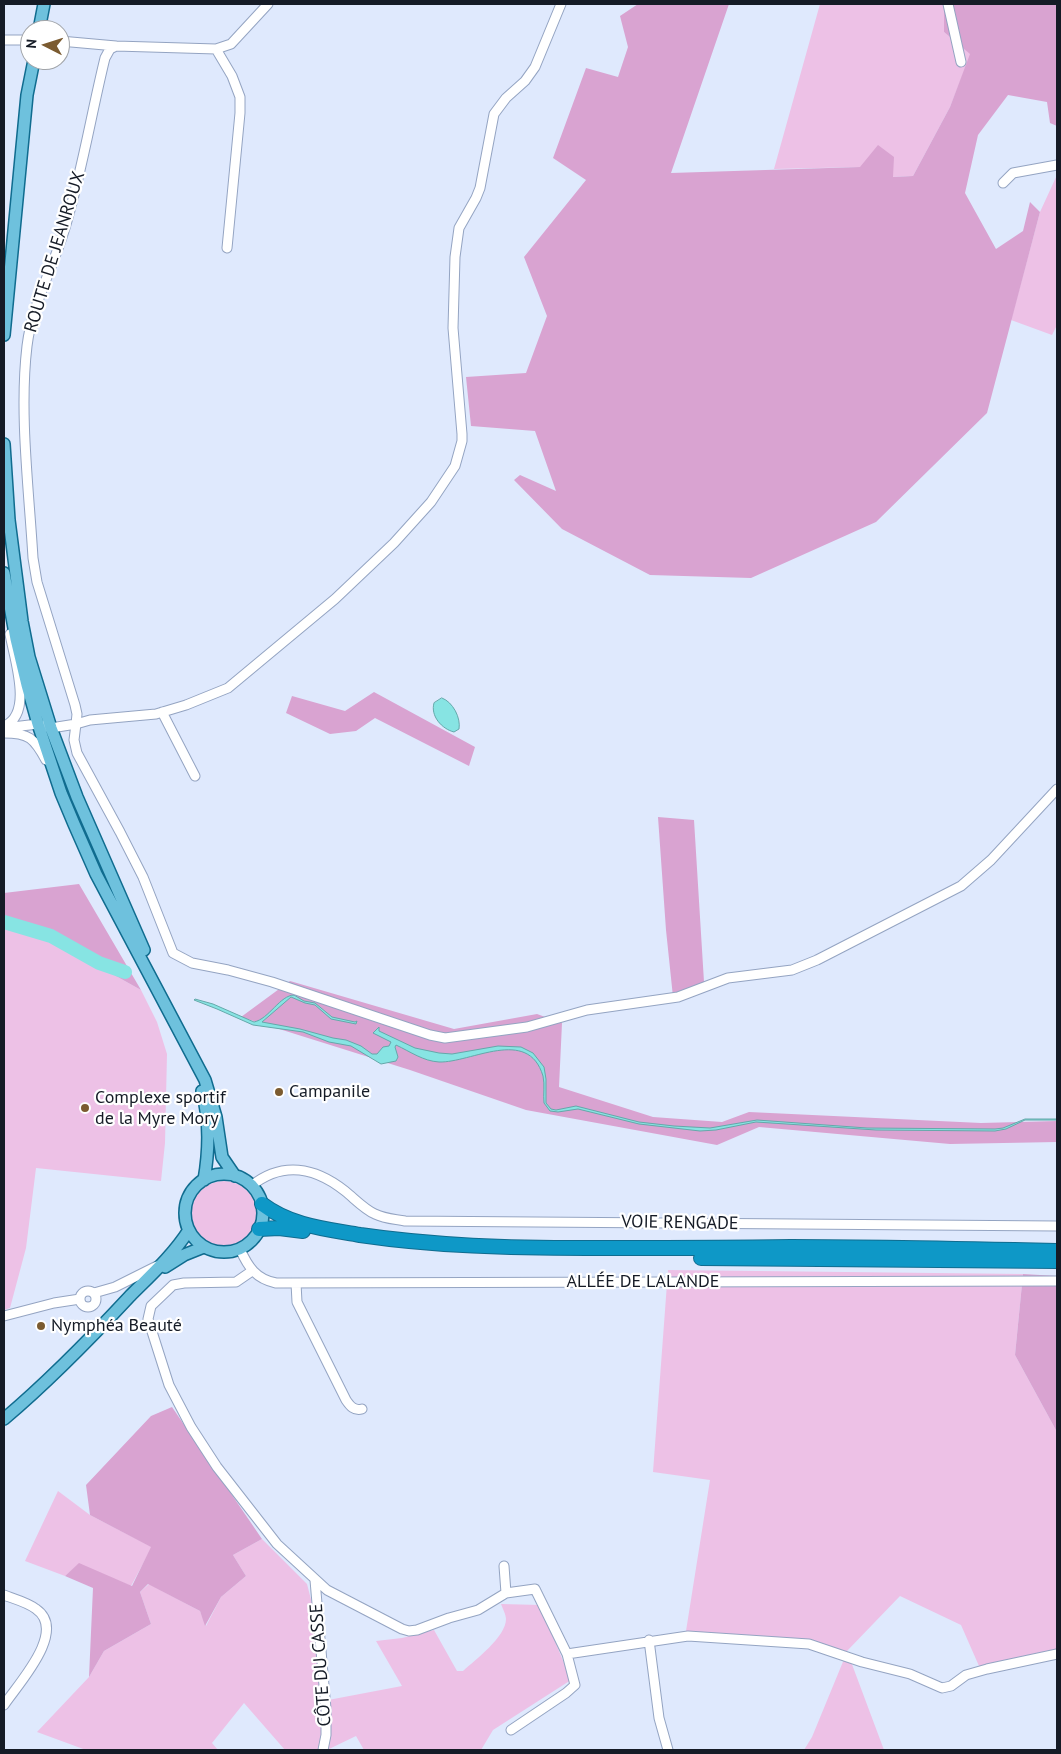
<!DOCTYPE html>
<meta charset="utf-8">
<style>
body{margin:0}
#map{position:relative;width:1061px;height:1754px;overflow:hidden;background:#dfe9fd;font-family:"PT Sans",sans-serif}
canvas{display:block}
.frame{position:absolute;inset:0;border:5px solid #151b26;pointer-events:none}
.north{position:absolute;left:20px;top:20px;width:50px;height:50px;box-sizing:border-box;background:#fff;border:1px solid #a1a4a8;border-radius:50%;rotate:275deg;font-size:14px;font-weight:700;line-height:20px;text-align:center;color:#151b26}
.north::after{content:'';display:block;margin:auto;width:18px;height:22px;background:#7b5b30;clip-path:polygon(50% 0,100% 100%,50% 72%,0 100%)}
</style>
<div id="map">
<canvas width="1061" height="1754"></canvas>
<div class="frame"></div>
<div class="north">N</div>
</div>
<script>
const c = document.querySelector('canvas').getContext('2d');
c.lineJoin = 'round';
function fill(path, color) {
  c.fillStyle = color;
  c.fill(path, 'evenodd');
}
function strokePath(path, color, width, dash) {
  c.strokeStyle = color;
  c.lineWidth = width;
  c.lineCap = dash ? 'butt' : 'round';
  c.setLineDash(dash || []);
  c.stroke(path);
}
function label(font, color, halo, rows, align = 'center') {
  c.font = font + ' "PT Sans",sans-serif';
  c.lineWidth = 4.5;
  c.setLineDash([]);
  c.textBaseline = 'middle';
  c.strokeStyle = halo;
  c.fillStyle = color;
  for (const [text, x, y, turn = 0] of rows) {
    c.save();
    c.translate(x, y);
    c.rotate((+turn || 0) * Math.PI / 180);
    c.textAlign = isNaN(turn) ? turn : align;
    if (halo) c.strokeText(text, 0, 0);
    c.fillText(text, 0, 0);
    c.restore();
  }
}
const green = new Path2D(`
 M820,4h124v28l27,22 -21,53 -37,69 -21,1 -32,-10 -86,2z
 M1057,175v150l-5,10 -41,-15 29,-108z
 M7,922l37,14 97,54 16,32 10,32 -2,89 -4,38 -125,-13 -10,80 -16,60 -6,2v-387z
 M191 1214a33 33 0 1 1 66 0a33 33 0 1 1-66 0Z
 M668,1270l355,4 -8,81 42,77v220l-78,14 -18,-41 -61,-29 -53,55 37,99h-80l8,-13 35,-85 -35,-11 -126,-10 24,-151 -57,-8z
 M58,1491l32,24 62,32 -21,39 -52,-22 -14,12 -40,-15z
 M262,1539l45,45 8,31 8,86 79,-15 -26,-45 26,-3 32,-8 23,41h6c12,-11 43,-34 43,-52 0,-4 -3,-10 -5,-15l39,1 31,75 -78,50 -12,20h-117l-8,-14 -29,14h-42l-41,-47 -32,40 6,7h-132l-49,-18 52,-55 15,-26 47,-27 -11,-32 9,-8 51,27 6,15 15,-29 25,-21 -13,-21z`);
const forest = new Path2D(`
 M638,4h91l-58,169 189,-6 18,-22 16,12 -1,20 20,-1 37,-69 20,-53 -26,-22v-28h113v122l-7,-3 -3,-21 -39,-7 -30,40 -13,58 31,56 27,-18 7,-29 10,10 -53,201 -111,109 -125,56 -101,-3 -88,-46 -48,-49 6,-5 36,16 -21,-60 -64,-5 -5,-49 60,-4 21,-57 -23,-59 62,-77 -33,-22 33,-90 32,9 10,-30 -8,-31z
 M374,692l101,55 -6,19 -94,-48 -19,13 -26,3 -44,-21 6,-17 53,15z
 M658,817l36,3 10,162 -31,15 -7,-67z
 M79,884l62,106 -97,-54 -37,-14 -3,1v-30z
 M290,981l164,48 83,-15 25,9 -3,64 94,30 69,5 27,-10 232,11 76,-2v21l-107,2 -191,-17 -42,18 -191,-35 -116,-40 -169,-53z
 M1023,1274l34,2v156l-42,-77z
 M172,1407l90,132 -29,16 13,21 -25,21 -16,29 -5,-15 -52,-27 -8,8 11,32 -47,27 -15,26 4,-89 -28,-12 14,-13 53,23 19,-39 -61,-32 -4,-30 65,-69z`);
const water = new Path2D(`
 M442,698c11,4 19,20 17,31l-5,3c-12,-3 -24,-16 -20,-29z
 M294,995l10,6 11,2 17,14 23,5 2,-1 -1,3 -25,-5 -16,-14 -10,-2 -14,-6 -29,25 38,7 33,9 13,2 15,6 11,8h5l6,-7 6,-1 2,-4 -18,-9 6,-6v4l36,17 24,5 13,1 46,-8 23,1 12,6 11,14 2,12v24l5,6 5,1 20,-4 63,16 35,4 36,2 47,-8 110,8 128,1 8,-1 22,-9h32v1h-32l-19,9 -11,2 -119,-1 -120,-8 -40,8 -16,1 -61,-7 -61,-15 -20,3 -8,-1 -6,-8c-1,-8 1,-18 -1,-27 -15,-50 -72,-13 -104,-14 -16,-1 -28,-10 -43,-17l-1,2 3,10 -2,4 -15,3 -30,-18 -22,-4 -26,-10 -50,-7 -36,-16 -23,-9 1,-1 18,5 41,18c15,-3 26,-27 40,-27z`);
const river = new Path2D(`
 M4,922l47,14 48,27 26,9`);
const minor = new Path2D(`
 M561,4l-26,63 -10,14 -19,17 -12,16 -14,74 -4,10 -17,30 -4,29 -2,71 9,106v7l-7,25 -24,36 -37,41 -59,56 -107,89 -42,17 -30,9 -66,6 -14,4 -2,16 3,13 43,79 23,45 30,76 19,10 36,7 44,12 158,53 15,3 82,-11 60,-17 91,-13 50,-19 64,-8 25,-10 144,-74 30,-26 66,-71
 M948,4l13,58
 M4,40h18
 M60,41l56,5
 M216,49l16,27 8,21v16l-13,135
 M1003,183l10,-10 44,-8
 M162,712l33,64
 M4,726c30,-12 10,-68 6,-92
 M4,728l34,-4 13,4 25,-4 1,-10 -2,-9 -38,-123 -4,-24c-4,-68 -14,-145 -6,-212 5,-42 26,-78 38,-118 17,-56 26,-113 40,-170l5,-9 6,-3 100,3 15,-5 37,-40
 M4,733c25,0 30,5 42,27
 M251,1186c31,-25 64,-19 94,5 10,8 19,18 30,23 10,5 20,5 30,7l652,5
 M240,1249c8,18 16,30 36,34l781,-2
 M252,1271l-16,11 -52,1 -11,2 -22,21 -3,13 21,66 22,42 26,40 60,77 50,46 75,39 7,2 8,-1 32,-12 29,-8 28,-17 29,-4 32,65 8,31 -9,8 -55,37
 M296,1283l1,19 49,98c4,6 8,11 16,9
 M80 1299a8 8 0 1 1 16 0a8 8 0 1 1-16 0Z
 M94,1293l21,-6 42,-21
 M4,1316l50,-13 26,-4
 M504,1566l2,27
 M315,1580l11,129v26l-3,15
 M4,1595c10,4 23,7 32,14 32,22 -18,75 -32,96
 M649,1640l10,78 9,32
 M567,1654l121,-18 121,8 53,18 48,12 32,14 9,-2 15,-11 21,-6 70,-15`);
const major = new Path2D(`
 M39,30l5,-26
 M4,335l23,-240 7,-35
 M4,444l5,76 13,101 7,36 22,71 26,69 67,153
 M4,573l12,66 11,46 11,39 23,69 13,31 22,50 109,206 11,37 6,40 13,19
 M202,1091c8,29 7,60 2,89
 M185 1213a39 39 0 1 1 78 0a39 39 0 1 1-78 0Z
 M165,1267l19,-12 20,-8
 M4,1419c45,-38 86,-80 126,-123 21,-21 43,-41 59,-66`);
const highway = new Path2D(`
 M262,1204c29,22 64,25 98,31 75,11 150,13 226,13 68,0 137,0 205,-1 89,0 178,2 266,4
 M259,1229l20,-1 24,3
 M701,1258l356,3`);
const markers = [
 [279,1092,5,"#7b5b30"],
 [85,1108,5,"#7b5b30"],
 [41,1326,5,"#7b5b30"]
];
const streetNames = [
 ["ROUTE DE JEANROUX",55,252,-73],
 ["VOIE RENGADE",680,1223,1],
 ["ALLÉE DE LALANDE",643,1282],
 ["CÔTE DU CASSE",321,1665,-94]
];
const poiNames = [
 ["Campanile",289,1092],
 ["Complexe sportif",95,1098],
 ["de la Myre Mory",95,1119],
 ["Nymphéa Beauté",51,1326]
];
fill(green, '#edc1e6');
fill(forest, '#d9a3d1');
fill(water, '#87e4e3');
strokePath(water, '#65a8aa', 1);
strokePath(river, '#87e4e3', 14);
strokePath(minor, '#94a4c2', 11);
strokePath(major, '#106c8f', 14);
strokePath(highway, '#106c8f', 16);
strokePath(minor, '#fff', 9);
strokePath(major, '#6ec1dd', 11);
strokePath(highway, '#0e98c7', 14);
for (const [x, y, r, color] of markers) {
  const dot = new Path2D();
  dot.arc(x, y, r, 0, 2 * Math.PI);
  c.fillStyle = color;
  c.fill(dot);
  strokePath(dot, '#fff', 2);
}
label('18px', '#151b26', '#fff', streetNames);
label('18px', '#151b26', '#fff', poiNames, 'left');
</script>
